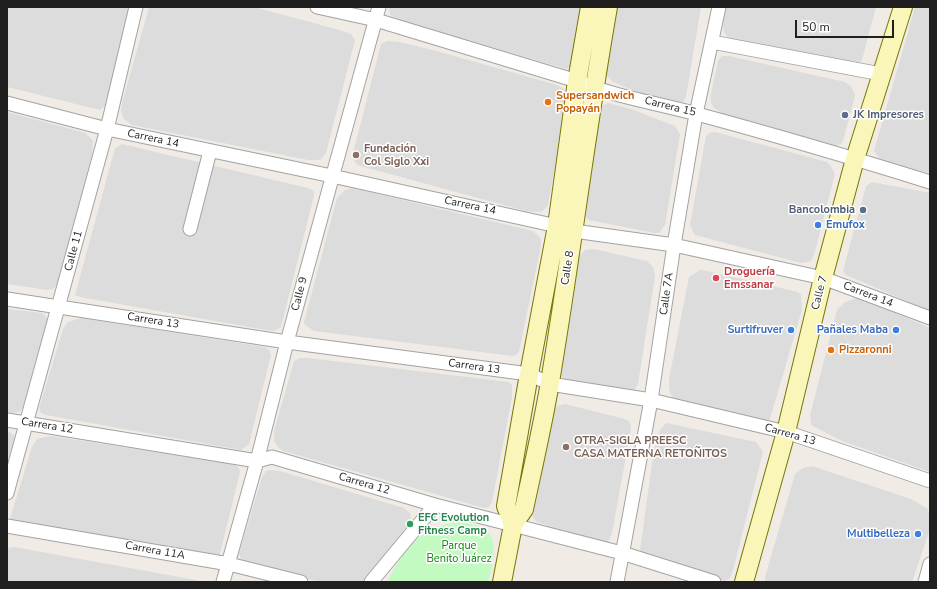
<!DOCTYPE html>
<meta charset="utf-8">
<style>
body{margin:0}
#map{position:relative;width:937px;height:589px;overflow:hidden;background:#f0ebe5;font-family:"Nunito Sans",sans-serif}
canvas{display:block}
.frame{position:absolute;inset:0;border:8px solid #1f1f1f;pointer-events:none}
.scale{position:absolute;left:795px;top:20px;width:99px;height:18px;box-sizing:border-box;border:2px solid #1f1f1f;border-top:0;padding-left:5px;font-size:12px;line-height:14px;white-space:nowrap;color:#1f1f1f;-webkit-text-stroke:3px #fff;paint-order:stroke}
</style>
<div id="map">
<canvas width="937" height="589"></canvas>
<div class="frame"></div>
<div class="scale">50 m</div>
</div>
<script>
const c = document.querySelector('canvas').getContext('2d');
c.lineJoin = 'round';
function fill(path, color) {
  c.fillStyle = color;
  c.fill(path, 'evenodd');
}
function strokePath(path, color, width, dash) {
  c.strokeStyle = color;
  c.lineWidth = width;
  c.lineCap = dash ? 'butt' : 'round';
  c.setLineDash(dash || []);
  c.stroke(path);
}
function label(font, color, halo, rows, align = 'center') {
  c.font = font + ' "Nunito Sans",sans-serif';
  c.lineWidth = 3;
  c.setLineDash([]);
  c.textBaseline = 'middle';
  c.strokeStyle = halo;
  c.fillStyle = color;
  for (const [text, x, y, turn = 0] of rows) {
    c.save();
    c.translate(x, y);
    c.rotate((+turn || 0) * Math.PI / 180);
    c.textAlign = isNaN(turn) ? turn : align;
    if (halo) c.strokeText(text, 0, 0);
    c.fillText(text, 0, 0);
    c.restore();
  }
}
const residential = new Path2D(`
 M7,7h125l-24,95 -4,5 -4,3 -93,-23z
 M149,7h105l82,22 15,5 4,6 -29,113 -6,7h-12l-176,-35 -8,-6 -3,-7 1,-9z
 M389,7h196l-13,57 -5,5 -162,-47 -15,-7z
 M614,7h87l-15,90 -2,4 -6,2 -41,-11 -24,-10 -10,-10z
 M724,7h152l-14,53 -3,4 -110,-19 -21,-8 -4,-5 -1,-5z
 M915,7h15v166l-27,-6 -16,-5 -8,-4 -5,-7z
 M387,41l12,1 34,8 124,35 7,4 4,9 -20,107 -5,6 -6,1 -11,-1 -166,-45 -4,-2 -4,-7 29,-113z
 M722,56h7l116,26 6,4 4,9 -11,43 -3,6 -9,3 -60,-20 -49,-13 -9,-6 -3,-5v-9l7,-33z
 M608,103l23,6 44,17 5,8 -15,91 -6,8h-5l-65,-13 -4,-4 -2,-8 16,-100z
 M7,112l79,21 7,8 -1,14 -33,130 -6,4 -6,1 -40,-6z
 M715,132l112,30 3,3 5,9 -21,81 -3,6 -10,2 -106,-28 -5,-10 16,-89 3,-3z
 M122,144l186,44 6,3v5l-33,131 -7,4 -14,-2 -180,-32 -5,-2 40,-147z
 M872,182l58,11v118l-84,-36 -3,-4 23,-85z
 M352,188l181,43 8,8v6l-22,107 -3,3 -3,1 -199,-25 -9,-6 -1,-3 33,-124 8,-8z
 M594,249l53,12 6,6 2,9 -17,108 -5,8 -67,-11 -6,-6 16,-116 9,-9z
 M700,270l7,1 91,21 3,3 1,15 -33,112 -85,-16 -11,-8 -3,-5 -1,-5v-9l20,-102z
 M859,297l71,31v144l-88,-31 -31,-16 -1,-10 27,-105 8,-8z
 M7,309l35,4 6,6v3l-25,86 -4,4 -6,1 -6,-1z
 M81,318l184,29 4,3 2,5 -22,89 -8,6 -195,-35 -5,-2 -2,-5 24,-79 5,-7z
 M300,358h8l201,24 3,3v12l-20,105 -3,5 -5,1 -201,-57 -4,-3 -5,-7v-10l20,-70z
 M565,404l60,15 5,3 1,7 -19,104 -3,7 -3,4 -47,-13 -23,-10 -4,-5v-9l14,-86 11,-15z
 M666,423l90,19 7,10 -30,118 -3,8 -5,3 -80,-25 -5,-6 14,-101 6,-19z
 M7,431l4,2 3,3v5l-7,21z
 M50,436l184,28 5,4 1,4 -22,90 -8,6 -202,-43 24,-78 5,-8z
 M812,466l99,33 16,9 3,8v13l-18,53h-147v-5l30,-103 8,-6z
 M271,470l9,1 124,37 5,4 2,4 -1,6 -45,60h-44l-75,-18 -4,-2 -3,-9 23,-76 4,-6z
 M14,547l182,33 4,2h-193v-34z`);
const park = new Path2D(`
 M459,522c9,2 21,3 27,8 14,12 6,38 2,52h-101c7,-12 14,-27 23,-37 13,-13 32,-21 49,-23z`);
const street = new Path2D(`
 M317,7l59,13 201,61c39,16 80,22 120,33 78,21 156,44 233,68
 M712,42l169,32
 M7,103l100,26 225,47 225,50 17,5 100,14 149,33 107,40
 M190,229l20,-78
 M7,299l280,43 242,32 21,10 101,16 135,32 144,49
 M7,420l250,41 15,-4 163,48 187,48 92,29
 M7,493l100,-364 29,-122
 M7,526l222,38 72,18
 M223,582l34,-121 30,-119 92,-335
 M371,582l64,-77
 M617,582l34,-182 23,-155 22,-131 23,-107
 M925,582l5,-18`);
const secondary = new Path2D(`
 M513,525l-7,-19 23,-132 28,-148 20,-145 13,-74
 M502,582l11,-57 11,-16c9,-42 19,-85 26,-127 21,-125 36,-250 58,-375
 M744,582l42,-150 37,-154 32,-119 48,-152`);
const markers = [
 [548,102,4,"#e8710a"],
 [845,115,4,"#5c6f8a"],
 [356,155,4,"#8d6e63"],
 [863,210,4,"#5c6f8a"],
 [818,225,4,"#3f7fe0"],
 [716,278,4,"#e0444e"],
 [791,330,4,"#3f7fe0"],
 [896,330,4,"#3f7fe0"],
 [831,350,4,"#e8710a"],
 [566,447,4,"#8d6e63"],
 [410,524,4,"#2e9e5b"],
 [918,534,4,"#3f7fe0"]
];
const foodNames = [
 ["Supersandwich",556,96],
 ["Popayán",556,109],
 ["Pizzaronni",839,350]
];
const streetNames = [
 ["Carrera 15",670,107,14],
 ["Carrera 14",153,139,12],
 ["Carrera 14",470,206,12],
 ["Calle 11",74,251,-75],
 ["Calle 8",568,268,-81],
 ["Calle 7",820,293,-76],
 ["Calle 9",300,294,-75],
 ["Calle 7A",667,294,-82],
 ["Carrera 14",868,295,21],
 ["Carrera 13",153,321,9],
 ["Carrera 13",474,367,8],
 ["Carrera 12",47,426,9],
 ["Carrera 13",790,435,16],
 ["Carrera 12",364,484,16],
 ["Carrera 11A",155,551,10]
];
const serviceNames = [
 ["JK Impresores",853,115],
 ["Bancolombia",855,210,"right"]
];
const educationNames = [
 ["Fundación",364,149],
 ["Col Siglo Xxi",364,162],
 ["OTRA-SIGLA PREESC",574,441],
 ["CASA MATERNA RETOÑITOS",574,454]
];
const shopNames = [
 ["Emufox",826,225,"left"],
 ["Surtifruver",783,330],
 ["Pañales Maba",888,330],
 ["Multibelleza",910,534]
];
const healthNames = [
 ["Droguería",724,272],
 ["Emssanar",724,285]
];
const leisureNames = [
 ["EFC Evolution",418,518],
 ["Fitness Camp",418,531]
];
const parkNames = [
 ["Parque",459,546],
 ["Benito Juárez",459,559]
];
fill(residential, '#dddcdc');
fill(park, '#c3fac2');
strokePath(street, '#a3a3a3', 15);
strokePath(secondary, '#777704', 20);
strokePath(street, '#fff', 13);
strokePath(secondary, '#faf6b9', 18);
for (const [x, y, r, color] of markers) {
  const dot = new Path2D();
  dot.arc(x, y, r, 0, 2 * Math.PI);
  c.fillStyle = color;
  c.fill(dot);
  strokePath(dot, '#fff', 1.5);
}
label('bold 11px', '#c56008', '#fff', foodNames, 'left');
label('11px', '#1f1f1f', '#fff', streetNames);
label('bold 11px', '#4e5e75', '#fff', serviceNames, 'left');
label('bold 11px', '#785e54', '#fff', educationNames, 'left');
label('bold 11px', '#366cbe', '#fff', shopNames, 'right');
label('bold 11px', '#be3a42', '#fff', healthNames, 'left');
label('bold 11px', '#27864d', '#fff', leisureNames, 'left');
label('11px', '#0d7f0b', '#fff', parkNames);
</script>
